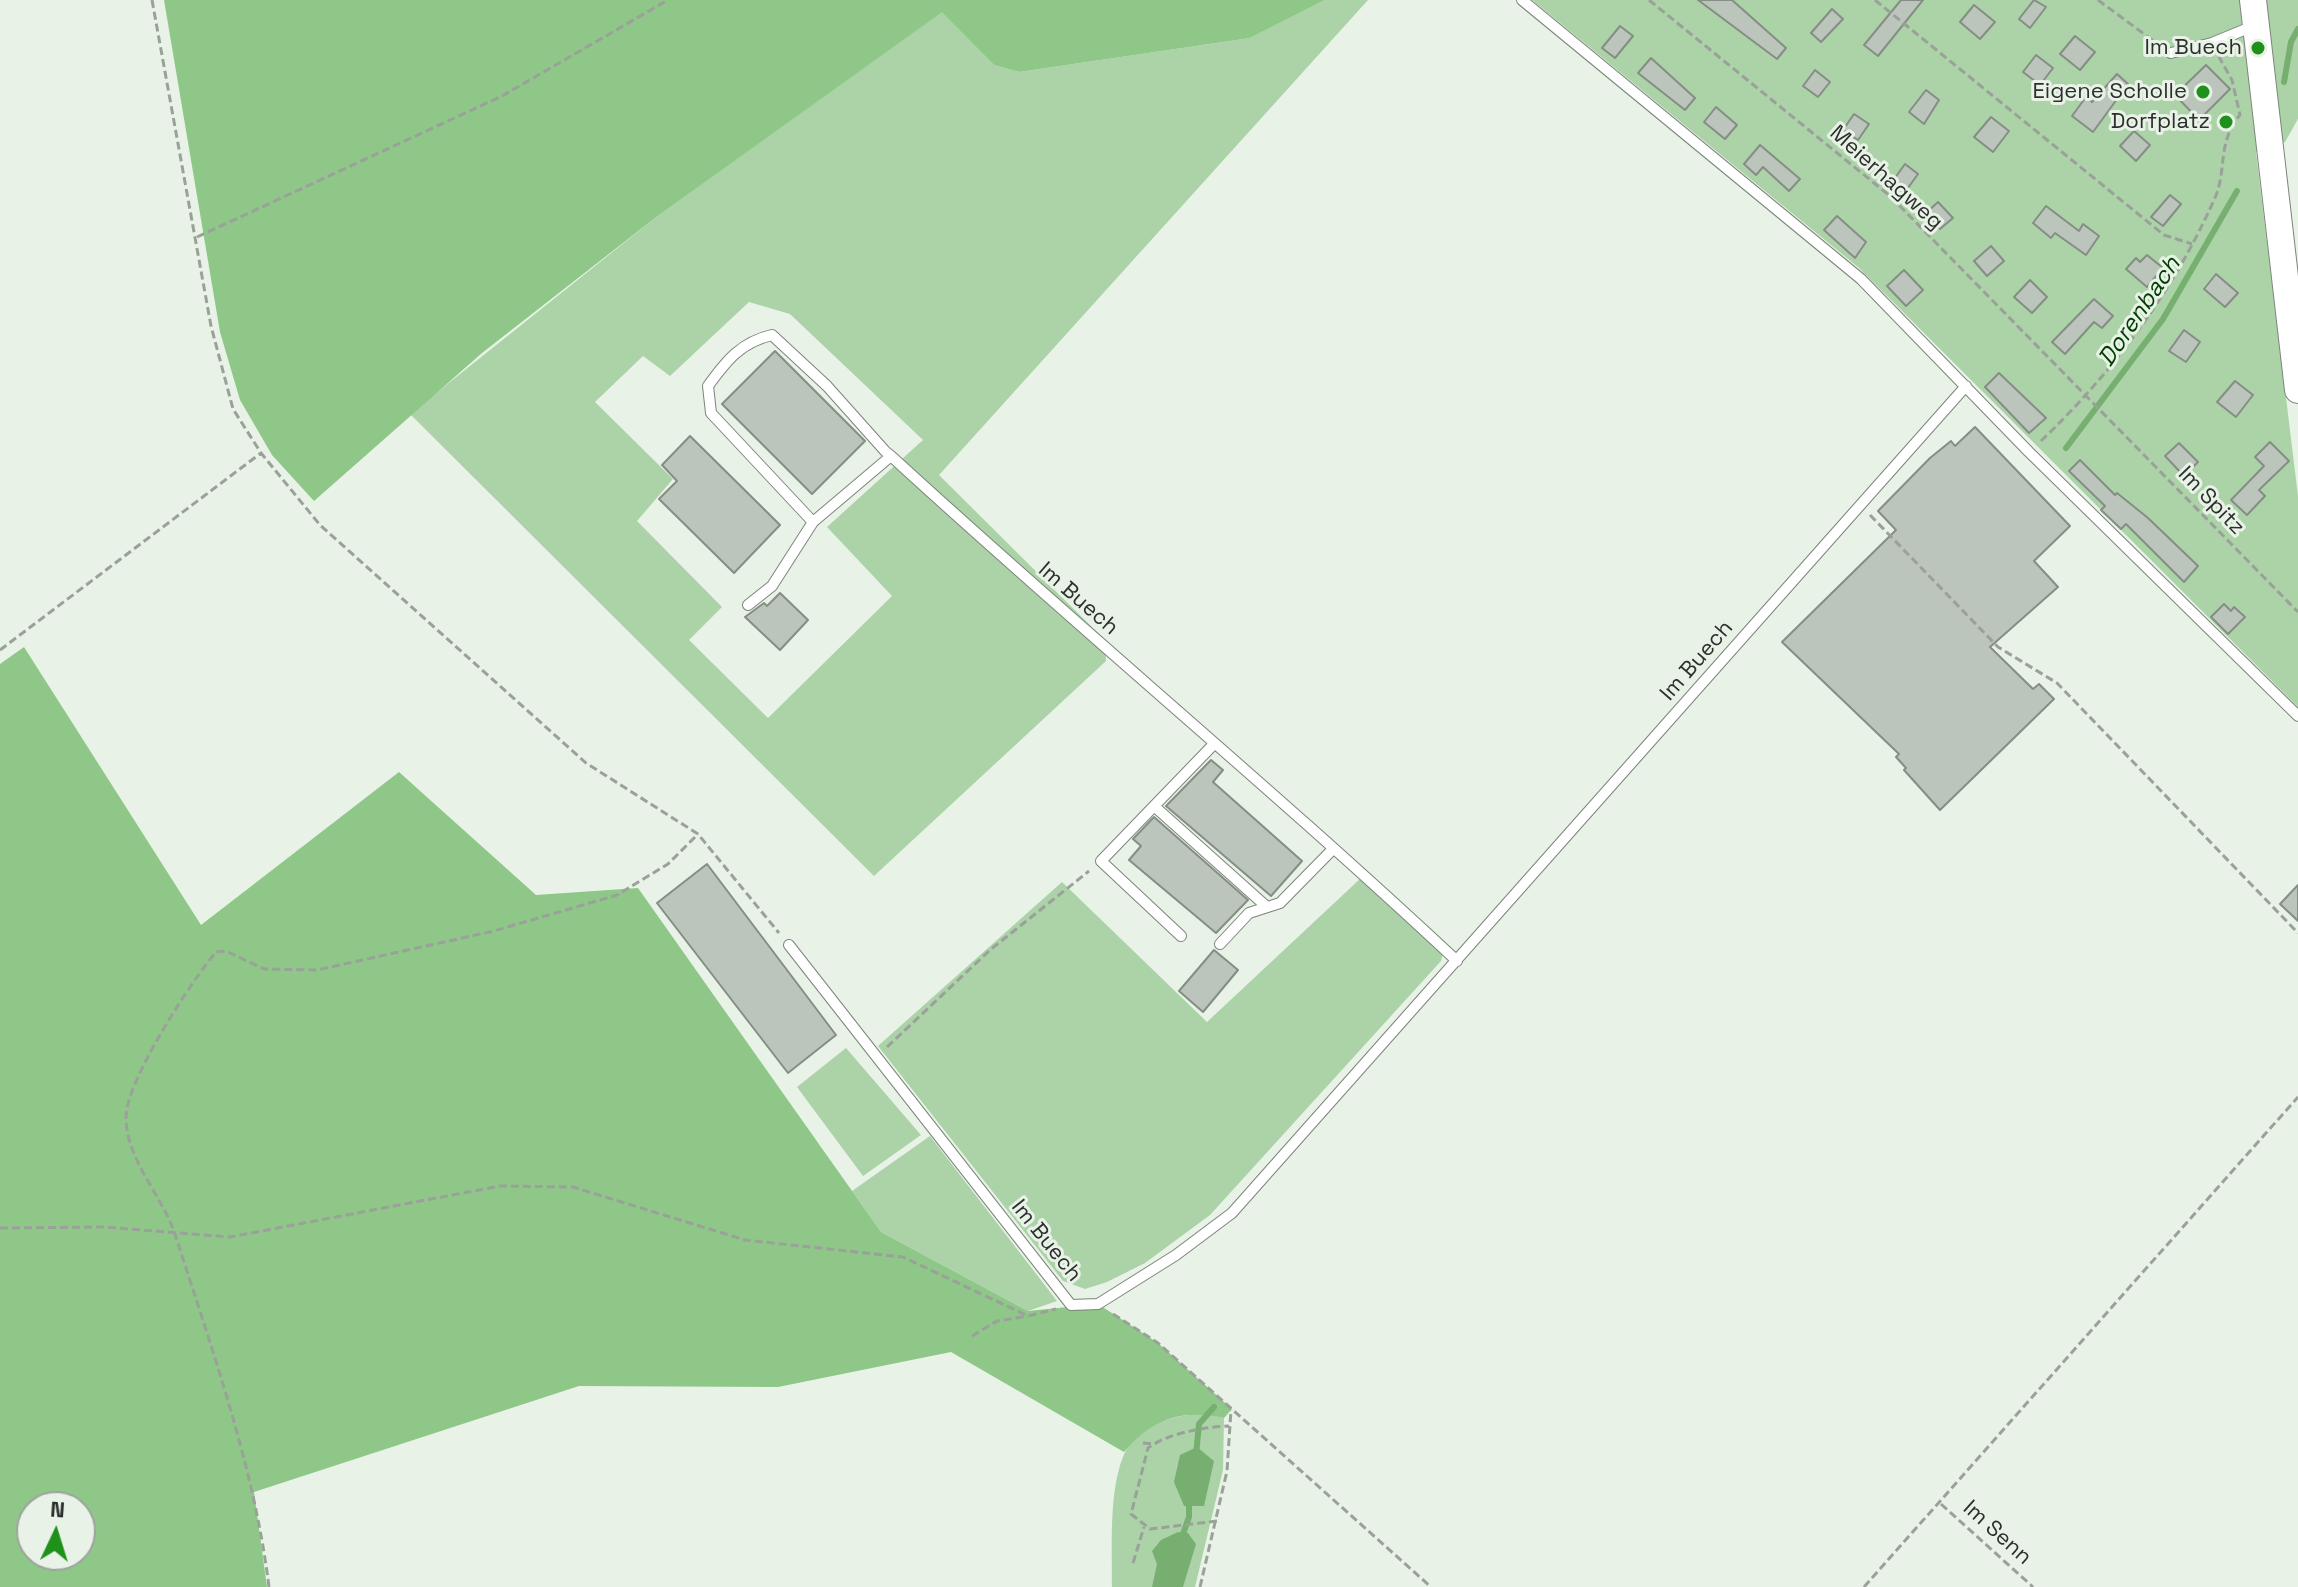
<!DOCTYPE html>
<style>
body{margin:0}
#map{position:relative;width:2298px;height:1587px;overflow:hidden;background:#e8f2e7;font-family:"Space Grotesk",sans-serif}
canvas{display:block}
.north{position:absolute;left:16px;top:1491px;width:80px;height:80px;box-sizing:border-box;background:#e8f2e7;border:2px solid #9da49c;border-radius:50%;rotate:4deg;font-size:22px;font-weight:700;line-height:32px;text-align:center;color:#2c302c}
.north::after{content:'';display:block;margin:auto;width:28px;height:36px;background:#1f9019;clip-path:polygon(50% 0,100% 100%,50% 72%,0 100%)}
</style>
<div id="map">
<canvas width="2298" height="1587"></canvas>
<div class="north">N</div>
</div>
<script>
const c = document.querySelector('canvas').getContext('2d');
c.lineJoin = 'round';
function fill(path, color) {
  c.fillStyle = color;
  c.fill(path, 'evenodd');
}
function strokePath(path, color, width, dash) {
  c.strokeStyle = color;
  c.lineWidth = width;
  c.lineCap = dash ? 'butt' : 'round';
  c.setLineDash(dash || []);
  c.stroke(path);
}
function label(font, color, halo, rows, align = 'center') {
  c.font = font + ' "Space Grotesk",sans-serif';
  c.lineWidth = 6;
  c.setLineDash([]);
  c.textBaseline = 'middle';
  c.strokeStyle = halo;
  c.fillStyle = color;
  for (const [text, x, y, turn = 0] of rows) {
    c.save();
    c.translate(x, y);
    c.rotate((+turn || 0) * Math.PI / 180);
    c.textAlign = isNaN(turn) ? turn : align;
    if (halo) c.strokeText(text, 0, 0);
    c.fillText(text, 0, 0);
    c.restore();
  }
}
const green = new Path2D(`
 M1325,0h43l-429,475 166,165 1,21 -232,215 -464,-462 245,-196 287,-207 52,54 25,7 231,-34zM749,302l41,12 133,126 -96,87 65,69 -124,122 -79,-78 33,-33 -85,-86 36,-42 -78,-77 48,-46 27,20z
 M1532,0h766v119l-13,23 -29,10 42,344v211l-439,-439z
 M1361,878l82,75 -2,8 -231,254 -65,48 -38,19 -22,7 -22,-8 -185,-235 184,-164 145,140z
 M846,1048l75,87 -58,41 -66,-89z
 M930,1136l127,165 -29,10 -147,-79 -29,-41z
 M1201,1413l23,5 -1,52 -28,117h-83c1,-42 -7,-128 29,-156 17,-12 40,-15 60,-18z`);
const forest = new Path2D(`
 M164,0h1161l-75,38 -231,34 -25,-7 -52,-53 -287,206 -173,135 -168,148 -42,-46 -32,-55 -20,-68z
 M24,647l177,278 198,-153 137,123 102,-7 243,344 147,79 70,-7 60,39 74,66 -8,9c-43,-9 -72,1 -100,34l-173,-100 -173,35 -199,-1 -325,106 13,95h-267v-923zM32,1507h48v48h-48z`);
const water = new Path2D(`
 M1197,1447l17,14 -10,45h-20l-10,-24 6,-27z
 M1178,1532l10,1 8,11 -13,43h-31l5,-23 -5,-13 9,-11z`);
const stream = new Path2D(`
 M2284,82l7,-40 7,-13
 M2066,448l97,-129 74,-128
 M1196,1455l3,-31 15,-17
 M1182,1537l7,-20v-15`);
const building = new Path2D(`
 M1698,0h34l54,48 -9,11z
 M1901,0h22l-45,56 -14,-11z
 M2034,0l12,7 -16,21 -11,-9z
 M1974,5l21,17 -15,17 -20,-17z
 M1832,9l11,10 -22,23 -10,-9z
 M1620,26l13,10 -18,22 -13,-10z
 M2075,36l20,16 -15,18 -20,-16z
 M2036,55l17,13 -13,17 -17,-13z
 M1651,58l44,40 -10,12 -47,-37z
 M2206,65l24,24 -31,31 -24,-25z
 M1815,70l15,12 -12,15 -15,-11z
 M2117,74l11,10 -35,48 -21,-16 14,-19 6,5z
 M1926,90l13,10 -15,24 -15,-12z
 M1716,107l21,18 -12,14 -21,-17z
 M1854,114l15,10 -11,16 -15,-10z
 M1991,117l18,14 -16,21 -19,-15z
 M2134,131l16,14 -14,16 -16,-15z
 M1760,145l40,34 -11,12 -26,-24 -7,8 -12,-11z
 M1905,164l13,10 -13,18 -13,-10z
 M2170,195l11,9 -18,22 -12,-9z
 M1938,202l15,16 -13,11 -14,-16z
 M2046,206l33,25 4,-7 16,12 -13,19 -31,-22 -4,5 -18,-15z
 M1837,216l29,26 -11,16 -31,-28z
 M1991,246l13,15 -17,15 -13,-15z
 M2147,255l16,13 -16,19 -21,-18 10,-11 4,4z
 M1904,270l19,20 -17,16 -19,-20z
 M2216,274l22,19 -13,14 -21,-18z
 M2030,280l17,17 -15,16 -18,-16z
 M2094,299l19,17 -11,12 -8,-6 -29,32 -13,-12z
 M2184,330l16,12 -14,20 -17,-11z
 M775,351l90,90 -53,53 -90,-90z
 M1999,373l47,45 -17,15 -44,-46z
 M2235,381l18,14 -17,22 -19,-15z
 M1975,427l95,99 -36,35 24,26 -68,60 43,42 6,-5 15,15 -114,111 -36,-40 2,-2 -10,-11 3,-3 -117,-112 114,-112 -18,-19 52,-53 21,-17 4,5z
 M690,436l90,89 -46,48 -75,-74 18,-18 -15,-16z
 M2270,442l19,19 -30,29 6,6 -18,19 -16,-15 33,-34 -9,-9z
 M2179,443l19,19 -14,14 -19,-20z
 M2080,460l35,35 2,-2 31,25 50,48 -14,16 -58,-58 -5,5 -20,-19 4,-4 -36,-35z
 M780,593l28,27 -28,30 -35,-33 19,-14 3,3z
 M2224,604l7,7 3,-4 11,10 -17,17 -17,-17z
 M1211,760l12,10 -10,12 89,79 -31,35 -105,-90z
 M1154,817l94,83 -32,33 -87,-73 12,-14 -8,-7z
 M707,864l129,171 -48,38 -131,-170z
 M2298,885v36l-18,-17z
 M1214,950l24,20 -35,42 -24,-21z`);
const path = new Path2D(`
 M152,0l59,326 22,83 28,44 59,72 266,238 112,71 81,99
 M1649,0l241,196 408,416
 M1875,0l289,235 28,9
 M2098,0l61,45
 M197,237l305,-141 166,-96
 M2041,441c72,-69 132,-149 173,-241 14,-30 2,-56 26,-85l-8,-35 -13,-23
 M1870,515l128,132 59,36 241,250
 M0,650l261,-197
 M887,1047l103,-97 99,-79
 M0,1228l104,-1 126,10 270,-51 73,1 172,53 158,17 125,59 28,-7
 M1113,1314l45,29 273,244
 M972,1336l25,-15 31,-5
 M1143,1443l11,1
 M1941,1504l92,83
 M1217,1521l-67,8 -19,-15 17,-66c20,-15 57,-21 81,-22
 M1133,1563l11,-36
 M269,1587c-15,-121 -57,-237 -94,-353 -13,-39 -49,-74 -49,-117 0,-36 66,-137 90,-165l10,-1 38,18 53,1 177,-39 123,-36 51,-31 30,-30
 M1200,1587l27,-116 4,-61
 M1864,1587l434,-490`);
const service = new Path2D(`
 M1522,0l339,279 168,173 269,264
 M2171,53l41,-10 44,-18
 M891,456l-78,66 -102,-109 -3,-27c18,-25 33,-44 64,-51l55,51 58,65 6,5c186,171 381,332 566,505
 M748,605l24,-19 41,-64
 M1154,806l113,101
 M1181,936l-80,-75 112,-116
 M1220,944l29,-31 31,-10 53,-54
 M789,945l282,360 27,-1 78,-49 56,-42 734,-827`);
const tertiary = new Path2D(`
 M2253,0l45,390`);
const markers = [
 [2258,48,8,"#1f9019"],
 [2203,92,8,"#1f9019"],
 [2226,122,8,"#1f9019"]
];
const poiNames = [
 ["Im Buech",2242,48],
 ["Eigene Scholle",2187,92],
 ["Dorfplatz",2210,122]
];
const streetNames = [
 ["Meierhagweg",1886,178,42],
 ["Im Spitz",2211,501,46],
 ["Im Buech",1078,599,41],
 ["Im Buech",1697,661,-49],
 ["Im Buech",1046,1241,51],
 ["Im Senn",1997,1533,42]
];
const waterNames = [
 ["Dorenbach",2140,312,-56]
];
fill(green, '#abd3a7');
fill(forest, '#8ec788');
fill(water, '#77af71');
strokePath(stream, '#77af71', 6);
fill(building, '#bcc5bb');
strokePath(building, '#858e84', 2);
strokePath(service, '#7c857b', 12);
strokePath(tertiary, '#7c857b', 28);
strokePath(path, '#9aa199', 3, [8, 4]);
strokePath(service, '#fff', 10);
strokePath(tertiary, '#fff', 26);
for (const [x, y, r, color] of markers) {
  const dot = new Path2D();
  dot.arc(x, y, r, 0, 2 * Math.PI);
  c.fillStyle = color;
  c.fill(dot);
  strokePath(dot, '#e8f2e7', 3);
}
label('22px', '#2c302c', '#e8f2e7', poiNames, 'right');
label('22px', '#2c302c', '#e8f2e7', streetNames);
label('italic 24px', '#003e00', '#e8f2e7', waterNames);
</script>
